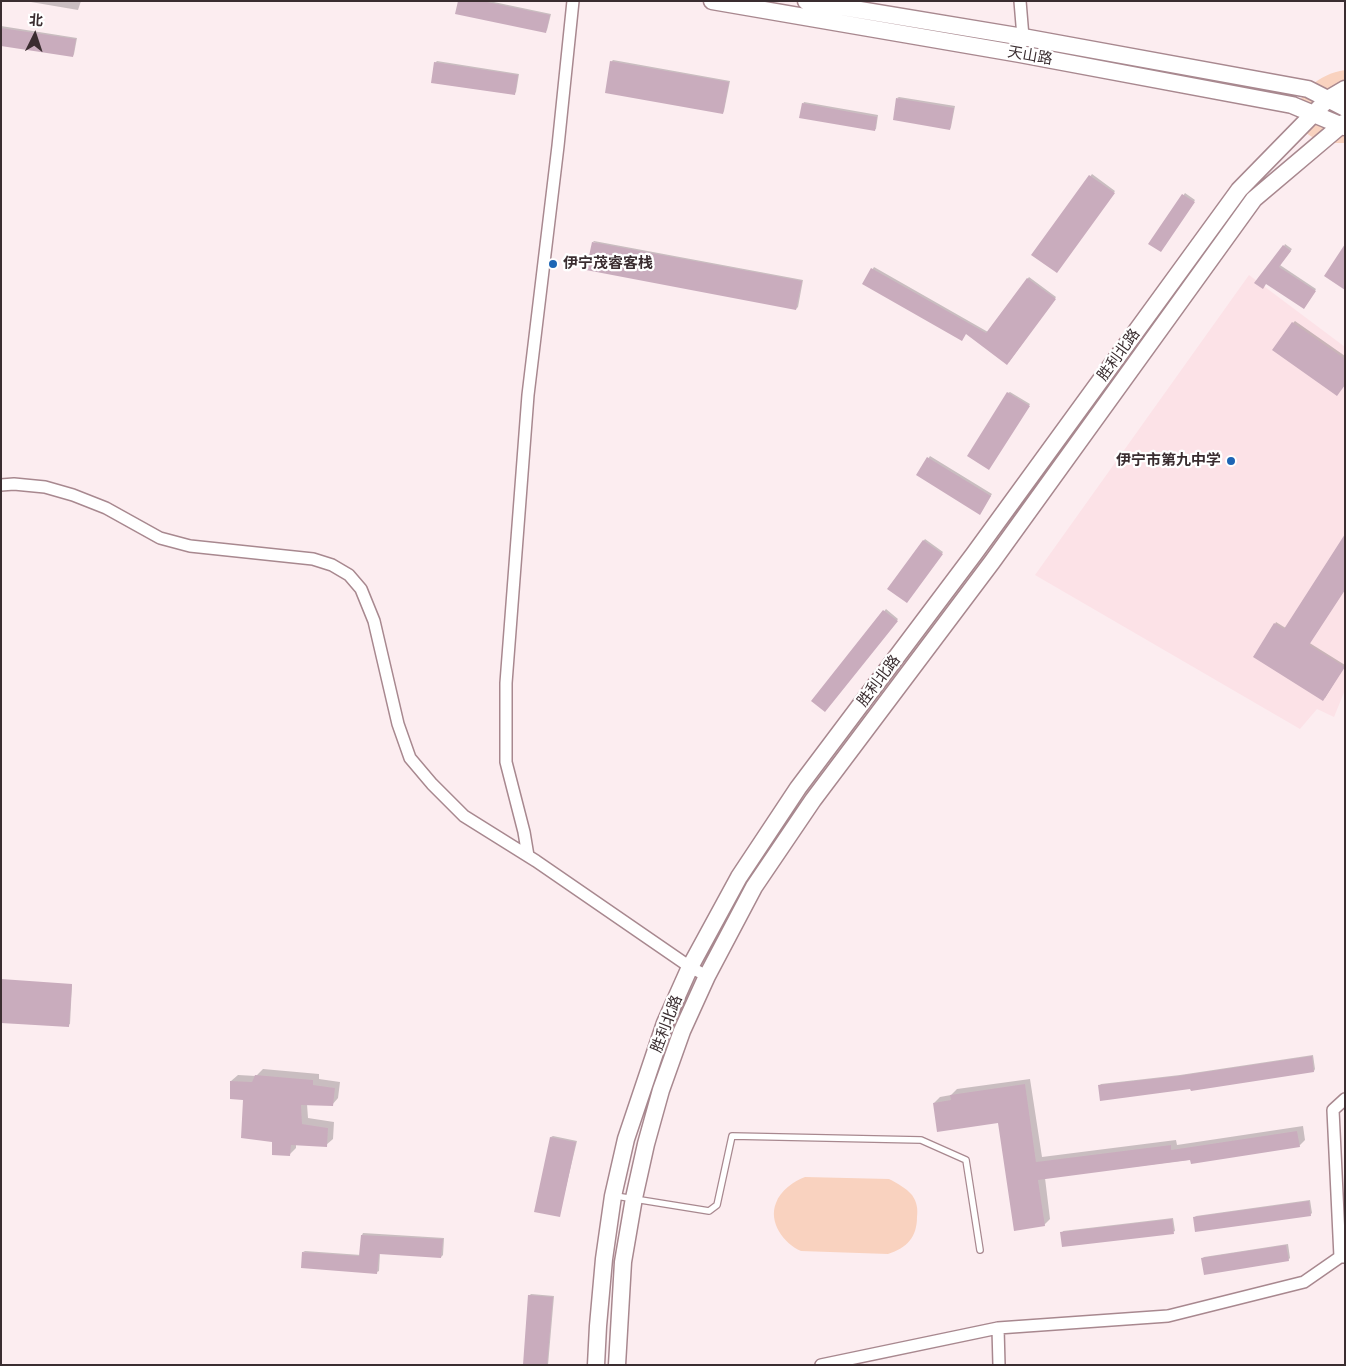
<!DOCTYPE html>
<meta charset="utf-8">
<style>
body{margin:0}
#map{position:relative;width:1346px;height:1366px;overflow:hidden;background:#fcedf0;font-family:"IBM Plex Sans","Noto Sans SC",sans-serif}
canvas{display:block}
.frame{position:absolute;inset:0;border:2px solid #3a2d30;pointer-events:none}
.north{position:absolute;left:10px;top:10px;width:50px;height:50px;-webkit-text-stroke:4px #fff;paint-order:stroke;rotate:4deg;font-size:14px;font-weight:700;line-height:20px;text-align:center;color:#3a2d30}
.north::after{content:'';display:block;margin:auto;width:18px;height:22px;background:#3a2d30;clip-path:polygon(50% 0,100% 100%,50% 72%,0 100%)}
</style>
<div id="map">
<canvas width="1346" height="1366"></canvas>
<div class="frame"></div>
<div class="north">北</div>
</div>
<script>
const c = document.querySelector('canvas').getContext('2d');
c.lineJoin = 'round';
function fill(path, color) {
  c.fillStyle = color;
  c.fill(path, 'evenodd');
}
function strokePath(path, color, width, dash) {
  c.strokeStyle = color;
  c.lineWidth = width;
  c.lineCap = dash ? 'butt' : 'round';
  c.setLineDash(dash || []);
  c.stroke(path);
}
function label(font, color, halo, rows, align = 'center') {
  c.font = font + ' "IBM Plex Sans","Noto Sans SC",sans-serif';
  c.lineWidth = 4.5;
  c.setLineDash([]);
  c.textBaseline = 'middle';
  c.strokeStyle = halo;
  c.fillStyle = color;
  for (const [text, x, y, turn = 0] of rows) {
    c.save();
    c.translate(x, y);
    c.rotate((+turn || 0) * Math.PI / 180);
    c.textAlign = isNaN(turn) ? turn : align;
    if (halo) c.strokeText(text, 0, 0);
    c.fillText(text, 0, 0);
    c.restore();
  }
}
const built = new Path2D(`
 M1249,275l96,72v343l-11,27 -17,-8 -17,20 -265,-154z`);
const green = new Path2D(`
 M1345,70v73c-69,3 -57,-64 0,-73z
 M805,1177l84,2c8,4 17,9 23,16 5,7 6,14 5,22 0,20 -10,31 -29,37l-87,-3c-17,-7 -33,-29 -25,-48 4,-12 18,-22 29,-26z`);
const shadow = new Path2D(`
 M25,1h56l-3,9z
 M459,1h30l62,13 -4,16 -1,1z
 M1,26l76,12 -3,16 -1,2 -72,-11z
 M613,60l117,21 -6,30 -1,2 -112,-51z
 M437,61l82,13 -3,18 -2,2 -79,-31z
 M899,97l56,9 -4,21 -1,2 -53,-31z
 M804,102l74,13 -2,14 -2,1 -71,-26z
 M1092,174l23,17 -57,79 -25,-16z
 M1185,193l10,7 -33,49 -12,-5z
 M594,241l209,39 -5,27 -2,2 -203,-67z
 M1285,244l7,5 -12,16 36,24 -10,16 -39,-22z
 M874,267l114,65 41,-55 27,20 -47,65 -43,-29 -103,-49z
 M1295,321l50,35v28l-52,-61z
 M1010,392l20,12 -40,63 18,-74z
 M930,456l62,38 -11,17 -64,-36z
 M925,539l18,13 -35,48 -19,-12z
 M886,609l12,10 -73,91 -12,-10z
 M1276,622l69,43 -20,33 -50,-74z
 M1,981l71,4 -2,39 -2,1z
 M1313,1055l2,14 -1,2 -123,17 -92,-2 2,-2 79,-9z
 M263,1069l56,5v5l21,3 -2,16 -6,7 -25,-1 1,14 26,4 -1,17 -7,6 -30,-1v4l-6,6 -17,-13 -29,-42 -13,-2v-16l7,-6 18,1z
 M1030,1079l12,78 134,-17 1,5 126,-19 2,14 -6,6 -254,32 5,41 -6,6 -45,-103 -65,-19 6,-6 11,-2 6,-6z
 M553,1136l24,5 -18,75 -8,-79z
 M1310,1200l2,13 -2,2 -116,3 2,-2z
 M1173,1218l2,13 -2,1 -111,1 1,-2z
 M363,1233l81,5 -1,17 -2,2 -61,-4 -1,18 -2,1 -74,-20 2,-1 56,4 1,-20z
 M1288,1244l2,14 -2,2 -85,-2 1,-1z
 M531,1294l23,2 -6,69h-24l5,-69z`);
const building = new Path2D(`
 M458,1h24l68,14 -4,18 -91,-19z
 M1,28l75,11 -3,18 -72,-11z
 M610,61l119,21 -6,32 -118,-21z
 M434,62l84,13 -3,20 -84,-12z
 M896,98l58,10 -4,22 -57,-10z
 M802,103l75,14 -2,14 -76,-13z
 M1089,175l26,18 -58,80 -26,-18z
 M1182,194l13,8 -34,50 -13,-8z
 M592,242l210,39 -6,29 -210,-40z
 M1345,244v46l-21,-14z
 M1283,245l8,6 -12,16 37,24 -12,18 -38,-25 -3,5 -9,-6z
 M871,268l115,65 41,-55 29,21 -49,66 -41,-31 -4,7 -100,-57z
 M1292,322l53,37v26l-8,11 -65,-46z
 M1007,392l23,14 -41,64 -22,-14z
 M927,457l64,39 -11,19 -64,-40z
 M1345,534v56l-36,55 36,22 -22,34 -70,-44 21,-34 10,6z
 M923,540l20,14 -36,49 -20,-14z
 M883,610l15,11 -73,91 -14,-11z
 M1,979l71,5 -3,43 -68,-4z
 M1312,1056l2,16 -123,19 -1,-2 -90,12 -2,-16 80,-9z
 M255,1075l58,5v5l22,3 -2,18 -32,-1 1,19 26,4 -1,19 -36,-2 -1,11 -18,-1v-13l-31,-4 2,-38 -13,-1v-18l22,1z
 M1025,1084l11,78 135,-17v5l126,-19 3,16 -109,17 -1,-4 -152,20 7,46 -31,5 -16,-108 -61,9 -4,-29 18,-3 -1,-5z
 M550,1137l26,5 -16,75 -26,-5z
 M1309,1201l2,15 -116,16 -2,-15z
 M1172,1219l2,15 -112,13 -2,-15z
 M361,1235l82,4 -2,19 -62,-4 -2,20 -76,-6 1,-16 57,4z
 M1286,1245l3,16 -85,14 -3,-17z
 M528,1295l25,2 -6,68h-24z`);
const service = new Path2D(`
 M616,1196l93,15 8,-6 15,-69 189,4 45,20 14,90`);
const minor = new Path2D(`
 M1020,1l3,36 -1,6
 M1,485l13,-1 31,3 28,8 33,13 54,30 30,8 123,13 19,6 17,10 12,14 13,32 24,103 12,34 22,26 32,32 72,45 154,106 17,9
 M528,856l-4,-24 -18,-70v-79l22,-288 30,-249 15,-145
 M1340,1257l-7,-147 12,-11
 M998,1328l1,37
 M821,1365l177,-37 170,-12 136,-34 36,-25h5`);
const secondary = new Path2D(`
 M712,1l308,53 272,51 53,22
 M806,1l217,36 285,52 37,19
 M596,1365l2,-39 6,-67 9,-63 13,-57 39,-116 25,-56 49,-90 59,-89 176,-234 265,-364 89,-91 17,-10
 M617,1365l6,-103 11,-64 12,-54 15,-54 21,-59 25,-55 47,-89 59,-87 179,-238 262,-363 91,-77`);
const markers = [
 [553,264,5,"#1d65b5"],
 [1231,461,5,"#1d65b5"]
];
const streetNames = [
 ["天山路",1030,56,10],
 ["胜利北路",1119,355,-54],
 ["胜利北路",879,681,-53],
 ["胜利北路",667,1024,-69]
];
const poiNames = [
 ["伊宁茂睿客栈",563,264],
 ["伊宁市第九中学",1221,461,"right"]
];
fill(built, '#fce2e7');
fill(green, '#f9d2bf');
fill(shadow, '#0003');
fill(building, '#c9acbd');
strokePath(service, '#a8888f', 8);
strokePath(minor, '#a8888f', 14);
strokePath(secondary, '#a8888f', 19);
strokePath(service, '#fff', 5.5);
strokePath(minor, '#fff', 11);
strokePath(secondary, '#fff', 16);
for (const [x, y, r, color] of markers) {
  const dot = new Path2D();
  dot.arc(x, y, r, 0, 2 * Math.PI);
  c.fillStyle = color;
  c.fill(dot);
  strokePath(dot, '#fff', 2);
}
label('15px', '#3a2d30', '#fff', streetNames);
label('bold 15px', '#3a2d30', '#fff', poiNames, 'left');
</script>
